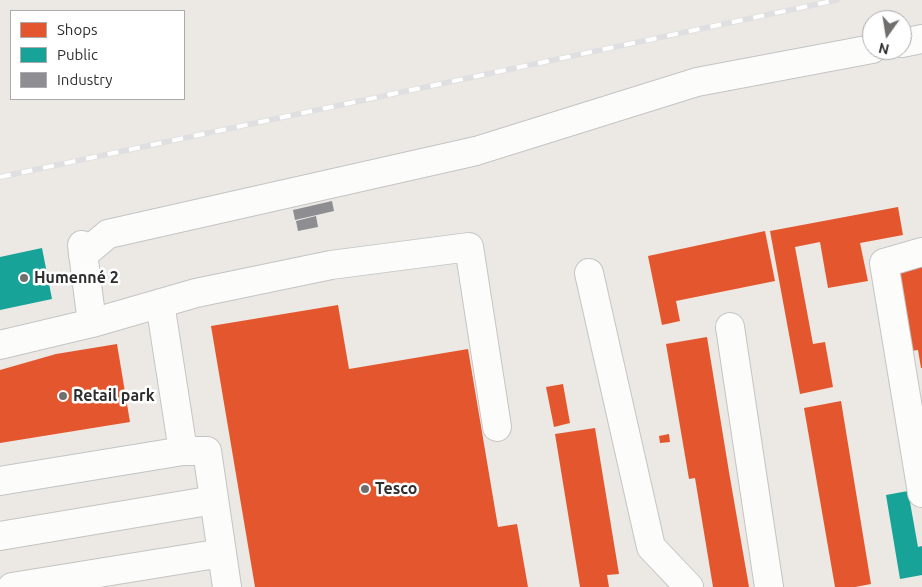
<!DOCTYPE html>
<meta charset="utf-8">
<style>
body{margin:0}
#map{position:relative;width:922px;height:587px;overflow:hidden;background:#ece8e4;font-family:Ubuntu,sans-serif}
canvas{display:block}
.legend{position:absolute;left:10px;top:10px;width:175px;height:90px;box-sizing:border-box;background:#fff;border:1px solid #ababab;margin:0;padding:6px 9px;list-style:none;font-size:15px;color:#2e2e2e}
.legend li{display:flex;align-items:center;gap:10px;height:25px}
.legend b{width:25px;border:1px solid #ababab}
.north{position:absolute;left:862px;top:10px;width:50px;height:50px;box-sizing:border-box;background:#fff;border:1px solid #ababab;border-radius:50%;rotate:193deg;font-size:14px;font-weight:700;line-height:20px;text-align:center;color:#2e2e2e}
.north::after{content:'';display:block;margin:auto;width:18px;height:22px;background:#706f6e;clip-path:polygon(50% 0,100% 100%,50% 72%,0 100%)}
</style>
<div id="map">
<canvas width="922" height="587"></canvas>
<ul class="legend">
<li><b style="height:14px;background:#e4572e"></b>Shops</li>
<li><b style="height:14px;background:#17a398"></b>Public</li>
<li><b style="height:14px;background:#8d8d92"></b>Industry</li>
</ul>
<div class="north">N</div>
</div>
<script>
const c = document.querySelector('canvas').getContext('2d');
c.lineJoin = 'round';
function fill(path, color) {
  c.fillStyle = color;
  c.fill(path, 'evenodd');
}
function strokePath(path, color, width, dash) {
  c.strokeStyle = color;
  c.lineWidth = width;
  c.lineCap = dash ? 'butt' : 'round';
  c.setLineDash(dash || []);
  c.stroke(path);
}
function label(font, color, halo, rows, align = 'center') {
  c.font = font + ' Ubuntu,sans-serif';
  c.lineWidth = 5;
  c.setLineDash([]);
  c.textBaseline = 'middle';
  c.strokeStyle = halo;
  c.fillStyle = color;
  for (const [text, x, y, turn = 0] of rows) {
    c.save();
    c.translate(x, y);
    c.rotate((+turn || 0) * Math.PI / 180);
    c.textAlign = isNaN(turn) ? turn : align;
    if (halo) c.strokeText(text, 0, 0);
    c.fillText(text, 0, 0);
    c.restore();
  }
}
const shops = new Path2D(`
 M898,207l5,28 -43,8 8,38 -40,7 -8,-46 -25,5 18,97 12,-2 8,45 -33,7 -30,-163z
 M765,231l10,50 -99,20 4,20 -18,4 -14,-69z
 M922,263v105h-1l-3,-18 -7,1 -13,-78 6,-1 -1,-5z
 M338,305l11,64 119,-20 30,178 19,-3 11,63h-273l-44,-261z
 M707,337l22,135 20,115h-36l-18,-109 -6,1 -23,-135z
 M117,344l13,78 -130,21v-73l56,-16z
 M563,384l7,39 -16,4 -8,-40z
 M841,401l30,183 -16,3h-20l-31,-179z
 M595,428l24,146 -12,1 2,12h-29l-25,-153z
 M669,434l1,8 -10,1 -1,-7z`);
const public = new Path2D(`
 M42,248l10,51 -52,11v-53z
 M908,491l10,56 4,-1v29l-22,4 -14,-84z`);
const industry = new Path2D(`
 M332,201l2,10 -39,9 -2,-10z
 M316,216l2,11 -20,4 -2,-10z`);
const minor = new Path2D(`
 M902,43l20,-4
 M82,245l10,78
 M922,252l-38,11 38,230
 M83,255l25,-21 368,-83 221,-69 175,-33
 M589,273l62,274 38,40
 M160,303l23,148
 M730,327l39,260
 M0,345l92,-22 104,-30 135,-28 138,-18 28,180
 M0,481l183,-30h24l20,136
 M0,536l214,-36
 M12,587l210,-34`);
const rail = new Path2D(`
 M0,177l837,-177`);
const markers = [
 [24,278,5,"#706f6e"],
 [63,396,5,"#706f6e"],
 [365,489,5,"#706f6e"]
];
const poiNames = [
 ["Humenné 2",34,278],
 ["Retail park",73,396],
 ["Tesco",375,489]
];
fill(shops, '#e4572e');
fill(public, '#17a398');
fill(industry, '#8d8d92');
strokePath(minor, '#c5c4c5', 30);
strokePath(minor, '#fcfcfb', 28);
strokePath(rail, '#dfdfe1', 5.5);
strokePath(rail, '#fff', 4, [11]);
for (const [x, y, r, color] of markers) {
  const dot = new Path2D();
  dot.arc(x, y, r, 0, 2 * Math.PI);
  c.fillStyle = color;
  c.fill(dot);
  strokePath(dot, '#fff', 2);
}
label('bold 16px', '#2e2e2e', '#fff', poiNames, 'left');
</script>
